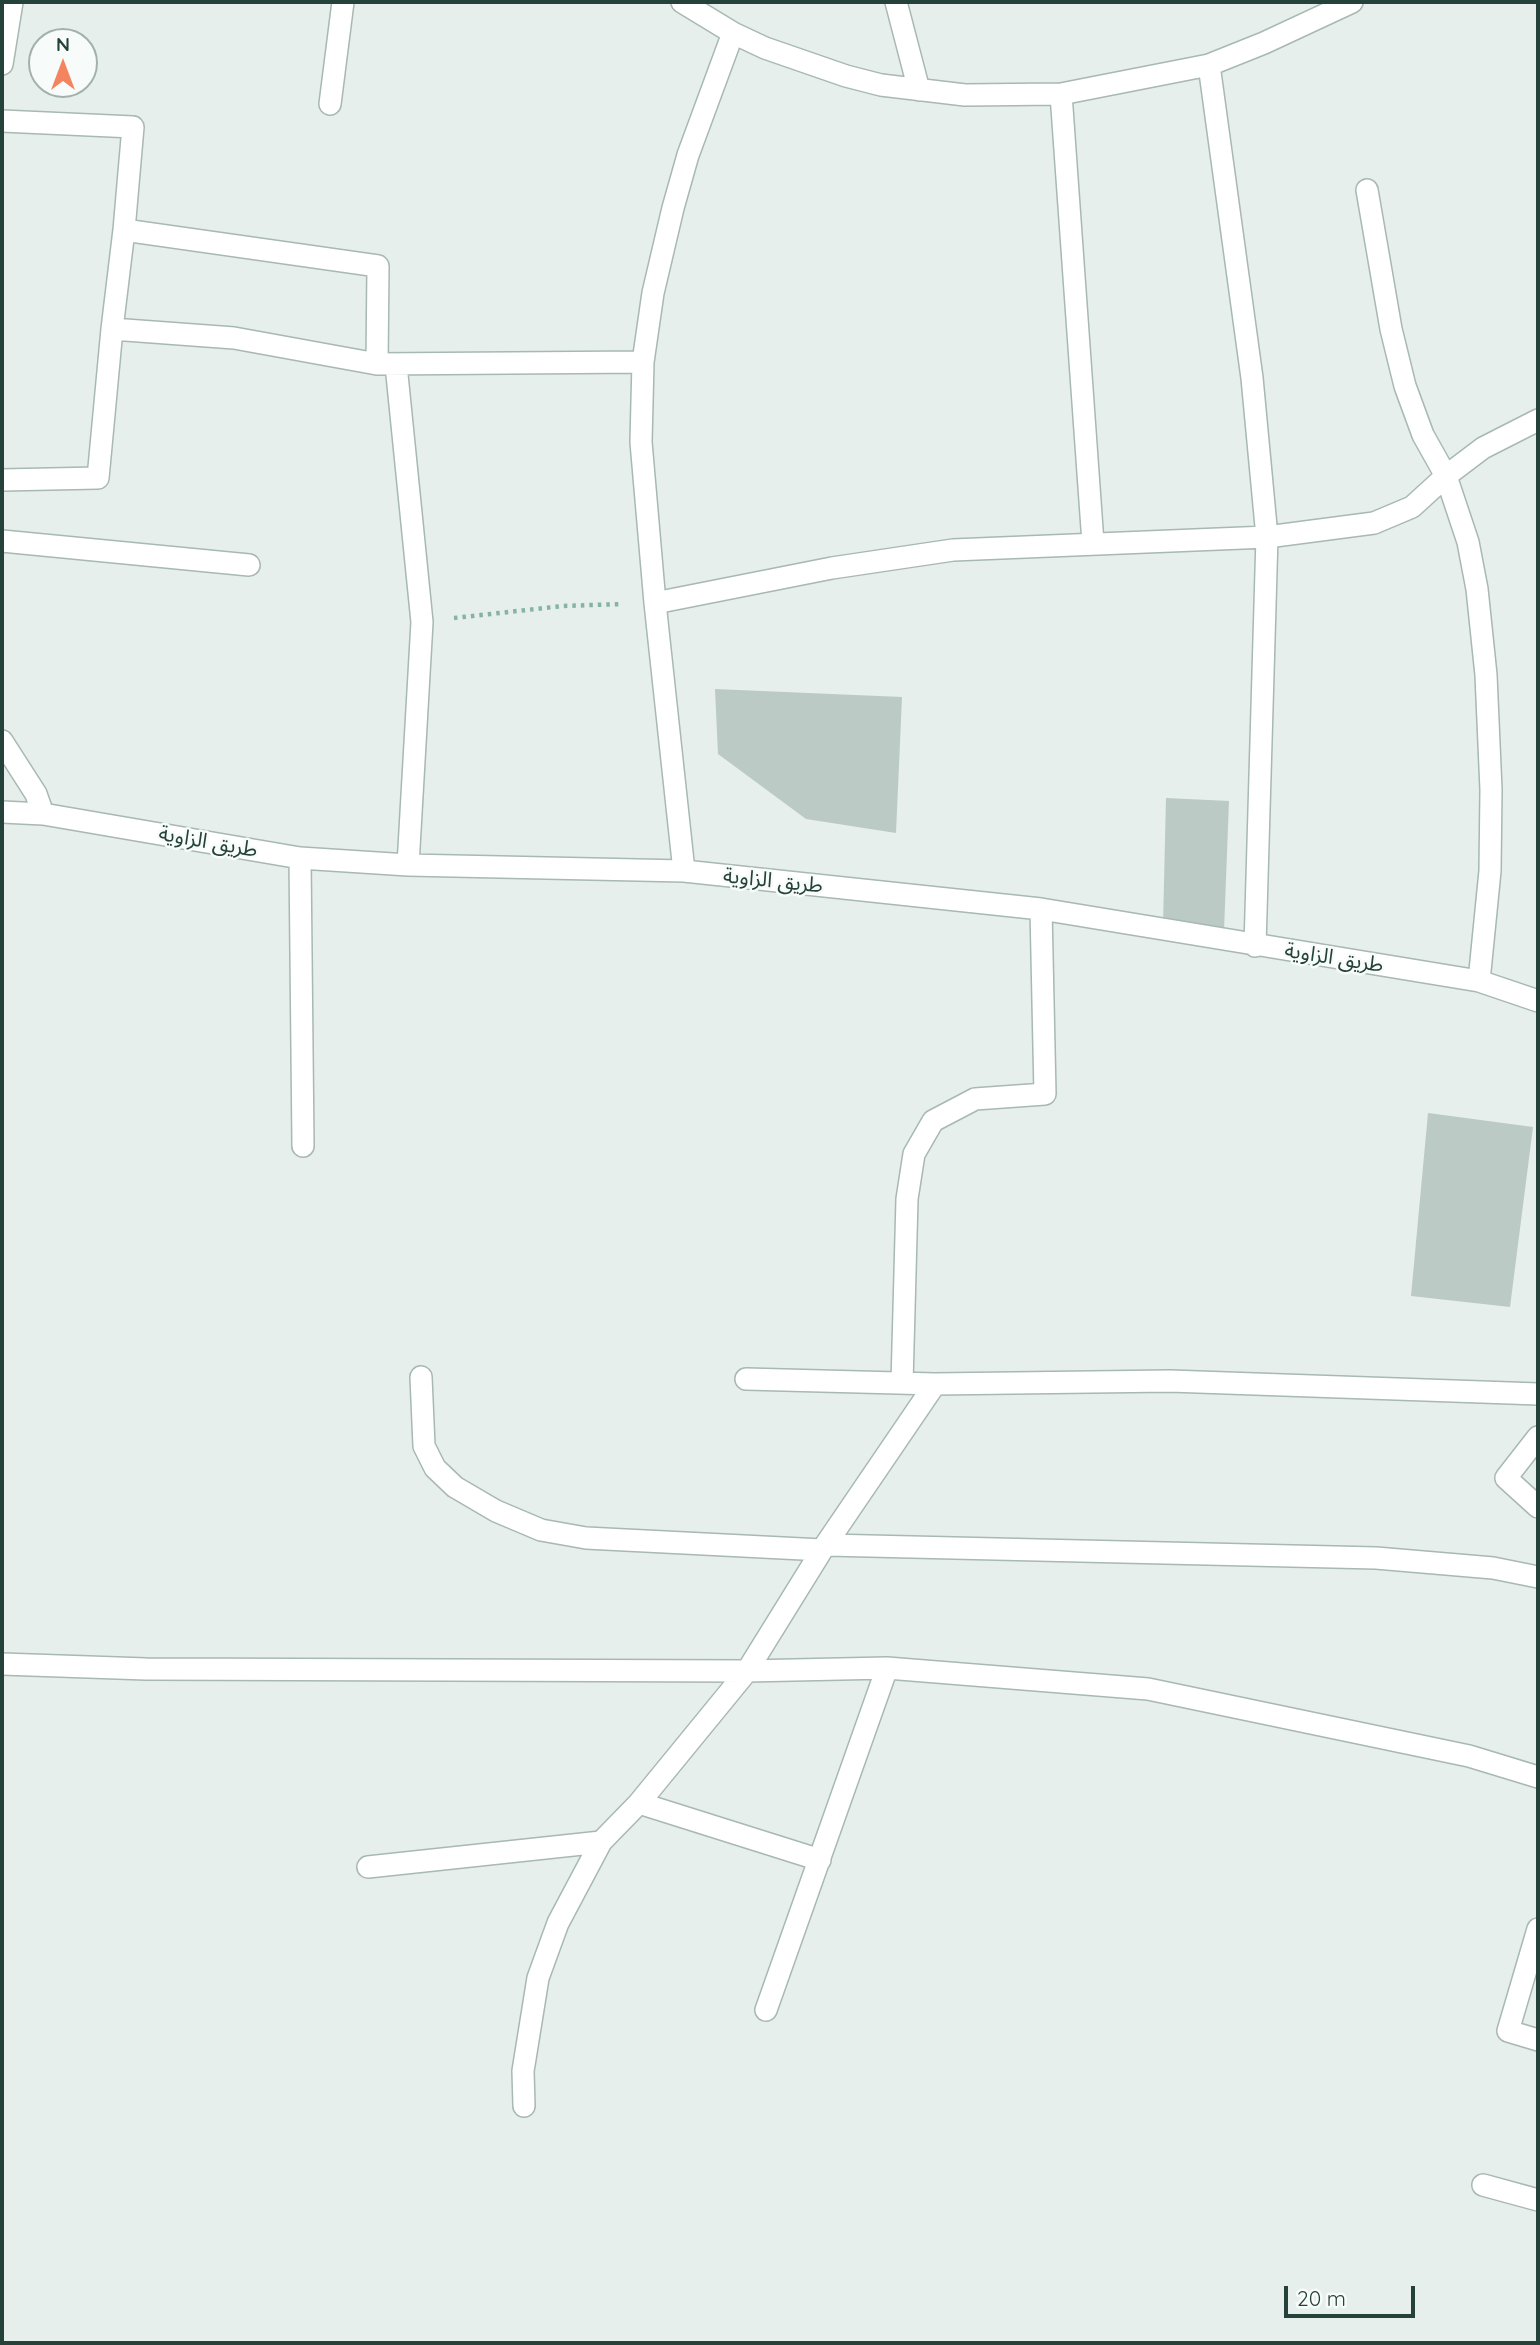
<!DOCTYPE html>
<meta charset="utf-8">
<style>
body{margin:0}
#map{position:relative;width:1540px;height:2345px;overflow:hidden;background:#e6efeb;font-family:Quicksand,sans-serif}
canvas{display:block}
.frame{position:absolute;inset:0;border:4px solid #24423a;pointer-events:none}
.north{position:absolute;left:28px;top:28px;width:70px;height:70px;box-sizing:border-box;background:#f7fbf9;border:2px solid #a3b1ad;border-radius:50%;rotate:0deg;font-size:19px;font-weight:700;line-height:28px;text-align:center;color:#24423a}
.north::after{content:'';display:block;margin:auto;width:24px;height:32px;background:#f4845f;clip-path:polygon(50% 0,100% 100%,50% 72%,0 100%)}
.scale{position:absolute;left:1284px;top:2286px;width:131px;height:32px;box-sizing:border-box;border:4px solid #24423a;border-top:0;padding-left:9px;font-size:21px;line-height:24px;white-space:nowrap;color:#24423a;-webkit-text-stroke:5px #f7fbf9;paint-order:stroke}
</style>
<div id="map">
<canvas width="1540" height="2345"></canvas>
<div class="frame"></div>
<div class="north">N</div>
<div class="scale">20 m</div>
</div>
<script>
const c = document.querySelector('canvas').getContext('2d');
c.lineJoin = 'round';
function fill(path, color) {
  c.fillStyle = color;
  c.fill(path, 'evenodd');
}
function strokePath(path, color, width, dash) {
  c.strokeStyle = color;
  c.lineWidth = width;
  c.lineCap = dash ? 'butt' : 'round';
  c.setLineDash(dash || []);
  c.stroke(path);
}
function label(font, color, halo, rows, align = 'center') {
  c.font = font + ' Quicksand,"Noto Sans Arabic",sans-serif';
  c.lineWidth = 5;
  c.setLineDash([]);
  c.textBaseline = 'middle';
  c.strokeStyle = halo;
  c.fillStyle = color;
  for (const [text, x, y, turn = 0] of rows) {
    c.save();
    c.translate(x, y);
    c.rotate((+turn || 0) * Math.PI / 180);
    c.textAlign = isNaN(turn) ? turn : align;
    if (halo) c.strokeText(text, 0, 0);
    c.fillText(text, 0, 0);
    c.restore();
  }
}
const building = new Path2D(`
 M715,689l187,8 -6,136 -90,-14 -88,-65z
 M1166,798l63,3 -5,130 -61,-6z
 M1428,1113l105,14 -23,180 -99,-11z`);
const path = new Path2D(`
 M454,618l109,-12 60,-2`);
const minor = new Path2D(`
 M682,2l51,31 32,15 81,28 35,9 84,10 96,-1 148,-29 55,-22 88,-41
 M896,2l23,88
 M2,64l10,-62
 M1209,65l43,313 15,159 -12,409
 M1061,94l32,449
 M330,104l13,-102
 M2,121l131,6 -9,103 -12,99
 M1367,190l24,139 14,57 18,49 23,41 22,66 9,47 9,86 5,115 -1,81 -11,110
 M124,230l254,36 -1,98
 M396,365l26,257 -14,243
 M2,480l96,-2 14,-149 122,9 143,26 266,-2
 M2,541l247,24
 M655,603l177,-35 121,-18 314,-13 107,-14 38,-16 34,-31 37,-28 55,-28
 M2,741l34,53 7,20
 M2,812l41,2 257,44 108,7 276,6 357,38 438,72 59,20
 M300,858l3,288
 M684,871l-29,-268 -14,-161 2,-80 10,-69 20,-85 15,-53 45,-122
 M421,1377l3,69 11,22 20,19 41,24 45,19 45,8 236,12
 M746,1379l189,5 235,-3 368,13
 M902,1383l5,-184 7,-45 19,-33 42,-22 70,-5 -4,-185
 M1538,1437l-32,41 32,29
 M827,1545l549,13 117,10 45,9
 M2,1664l144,5 601,2 140,-3 261,21 321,67 69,21
 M639,1803l181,57
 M368,1867l233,-25
 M1538,1929l-30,102 30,9
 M766,2010l121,-342
 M524,2106l-1,-35 15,-93 20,-55 43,-81 38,-39 108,-132 75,-121 113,-166
 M1483,2185l55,15`);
const streetNames = [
 ["طريق الزاوية",208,842,10],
 ["طريق الزاوية",773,881,6],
 ["طريق الزاوية",1334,958,9]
];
fill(building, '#bbcac4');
strokePath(minor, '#a8b8b2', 24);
strokePath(path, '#86b3a5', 4.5, [3.5, 5]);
strokePath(minor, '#fff', 21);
label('21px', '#24423a', '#f7fbf9', streetNames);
</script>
